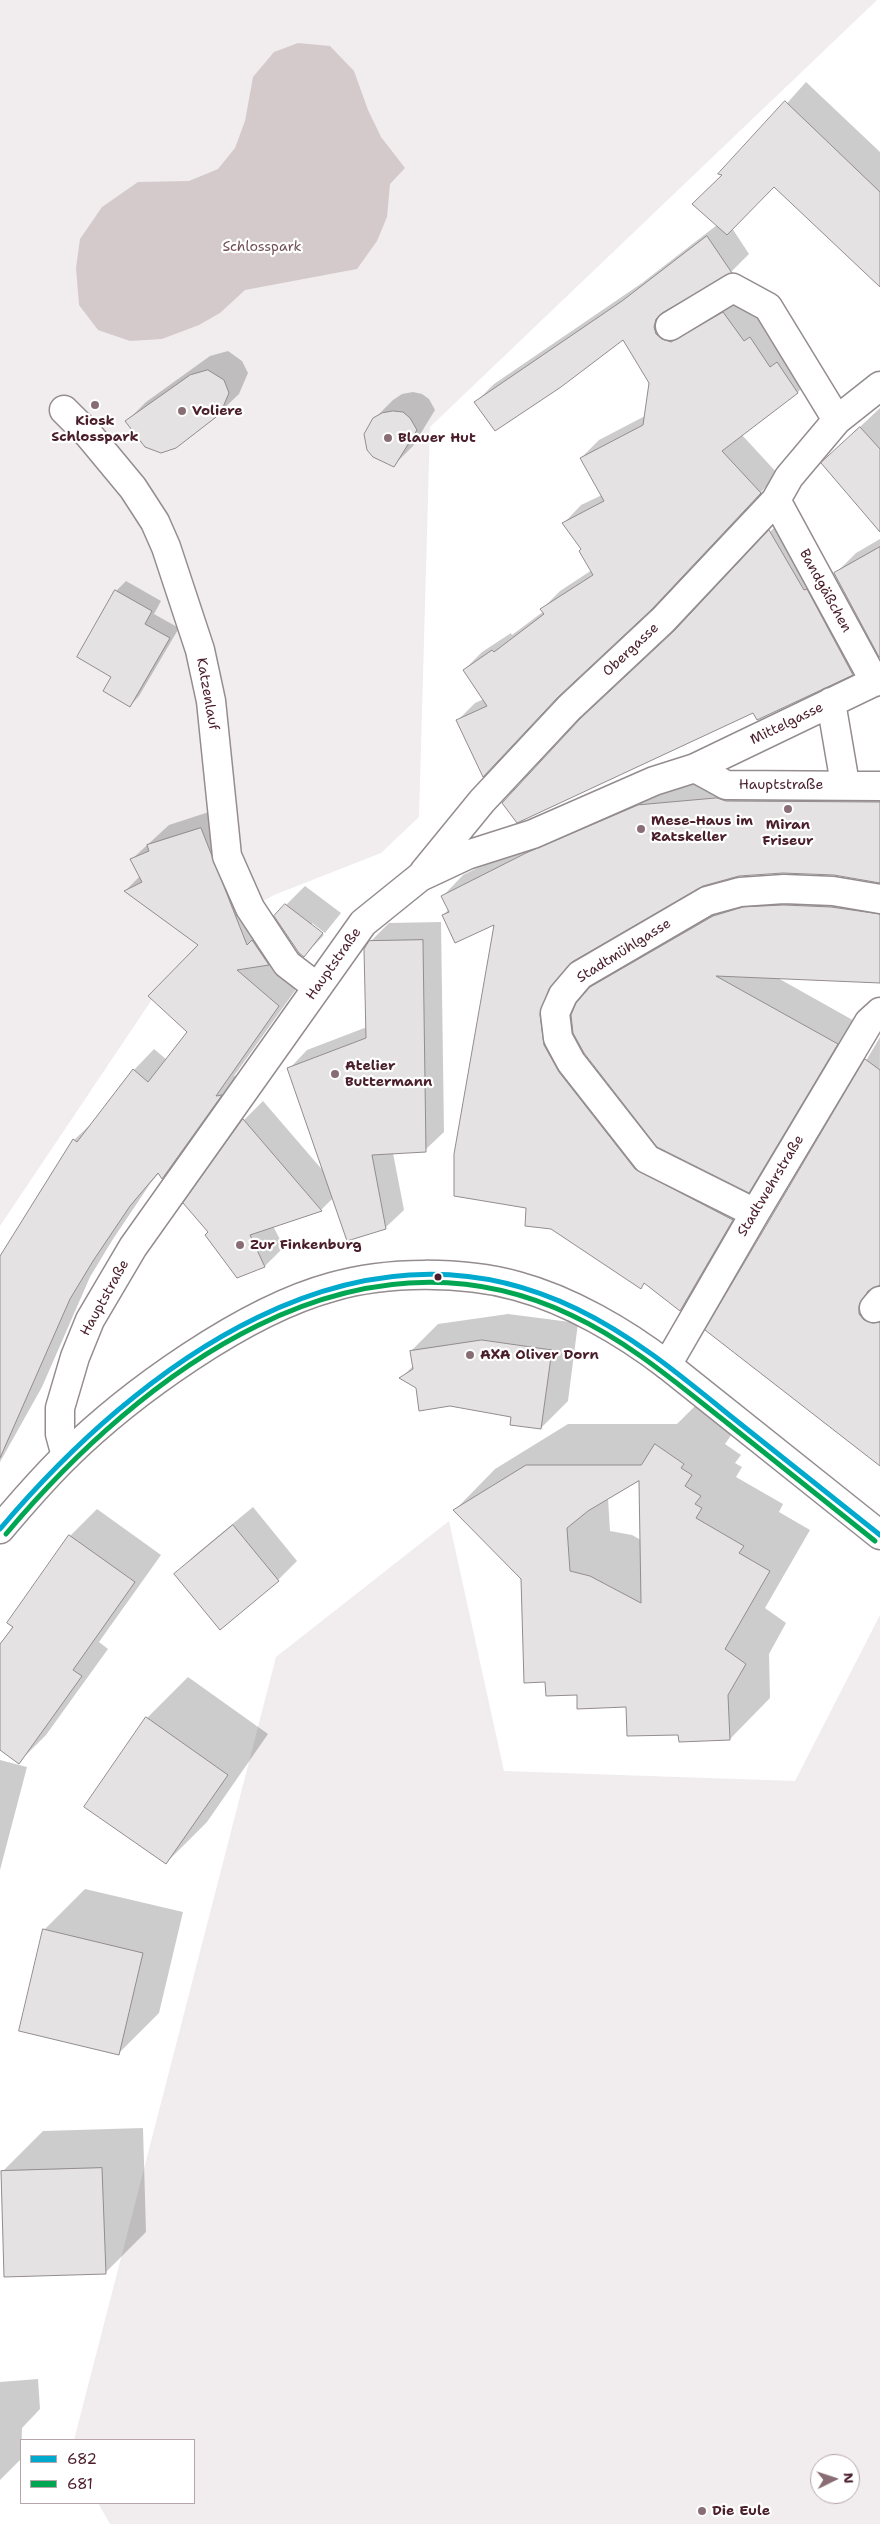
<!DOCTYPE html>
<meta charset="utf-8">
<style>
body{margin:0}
#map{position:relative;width:880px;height:2524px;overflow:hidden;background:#fff;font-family:"Shantell Sans",sans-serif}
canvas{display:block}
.legend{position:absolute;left:20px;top:2439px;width:175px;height:65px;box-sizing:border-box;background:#fff;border:1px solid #b7a5aa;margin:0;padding:6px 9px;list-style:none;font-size:15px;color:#4a1f2b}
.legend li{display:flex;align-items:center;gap:10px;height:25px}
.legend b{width:25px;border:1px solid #b7a5aa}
.north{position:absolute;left:810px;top:2454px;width:50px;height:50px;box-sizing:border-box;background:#fff;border:1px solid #b7a5aa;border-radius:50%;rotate:86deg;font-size:14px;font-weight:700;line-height:20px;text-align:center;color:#4a1f2b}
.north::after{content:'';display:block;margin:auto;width:18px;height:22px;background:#896d75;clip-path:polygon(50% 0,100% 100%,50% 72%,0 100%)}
</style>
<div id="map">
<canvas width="880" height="2524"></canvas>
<ul class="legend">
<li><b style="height:6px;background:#00a9ce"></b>682</li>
<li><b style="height:6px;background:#00a651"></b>681</li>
</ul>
<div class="north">N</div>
</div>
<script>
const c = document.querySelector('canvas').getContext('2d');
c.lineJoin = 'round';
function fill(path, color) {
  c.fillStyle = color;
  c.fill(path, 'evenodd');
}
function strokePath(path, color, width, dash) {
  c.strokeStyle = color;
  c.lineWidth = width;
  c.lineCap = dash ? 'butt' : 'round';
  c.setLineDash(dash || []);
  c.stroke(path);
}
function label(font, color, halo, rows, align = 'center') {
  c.font = font + ' "Shantell Sans",sans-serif';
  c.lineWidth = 4.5;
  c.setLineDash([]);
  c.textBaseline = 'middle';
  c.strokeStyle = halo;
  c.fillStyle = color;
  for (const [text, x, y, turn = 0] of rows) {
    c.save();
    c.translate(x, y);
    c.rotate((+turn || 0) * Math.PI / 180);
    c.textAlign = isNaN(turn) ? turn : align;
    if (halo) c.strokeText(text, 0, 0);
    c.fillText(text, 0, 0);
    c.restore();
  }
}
const green = new Path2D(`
 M0,0h877l-447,427 -11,390 -38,36 -107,42 -44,25 -63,57 -167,249z
 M449,1521l55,250 291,10 85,-166v909h-770l-12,-21h96v-63h-120l202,-783zM820,2464h30v30h-30z`);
const water = new Path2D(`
 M298,43l32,3 24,25 14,39 13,27 24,31 -15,16 -3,33 -10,24 -20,28 -112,21 -25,23 -21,12 -37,14 -32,2 -32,-11 -19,-25 -3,-37 4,-29 22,-32 36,-25 51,-1 29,-12 17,-21 10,-27 8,-44 21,-25z`);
const shadow = new Path2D(`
 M806,82l74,70v134l-106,-100 -42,42 17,26 -18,18 -58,33 -1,3 2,7 68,-20 20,29 7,-4 47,54 -18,18 -56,43 36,39 -108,115 -103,98 -110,34 18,-18 9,-4 -20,-29 18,-18 29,-19 1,2 32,-24 -2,-2 18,-18 32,-21 -9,-21 -19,-26 17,-18 21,-10 -21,-37 18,-18 46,-24 6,-33 -28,-45 -147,64 18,-18 148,-101 75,-58 6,-50z
 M228,351l14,10 6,12 -9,21 -20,19 -92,8 19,-19 64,-46z
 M413,392l9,2 7,5 6,11 -22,36 -19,19 -14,-5 -12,-11 6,-30 19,-19 9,-6z
 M880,408v122l-37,-87z
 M787,514l83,142 -18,18 -167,-52z
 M880,539v116l-45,-81 21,-21z
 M126,581l35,20 -7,13 25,14 -40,68 -9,10 -17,-29 3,-86z
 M738,778l142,3v102l-44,-9 -51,-2 -46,3 -37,10 -125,72 -8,10 -9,26 4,32 15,26 76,97 98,51 -52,90 -21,20 -35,-27 -4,5 -113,-80 -32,-284 -53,-8 6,-6 -6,-13 20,-21 84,-42 113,-48z
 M221,808l47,118 31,59 -65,91 6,-1 -57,82 -21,20 -3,-4 -9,11 -37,55 -23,38 -48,110 -42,75v-204l74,-118 21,-20 39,-50 20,-21 13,11 22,-28 11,-87 -74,-55 14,-14 -8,-17 37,-34z
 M305,886l36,27 -16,20 -13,-10v3l12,9 -20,21 -18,-51z
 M880,890v92l-104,-5 82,46 -89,147 -20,21 -158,-203 21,-21 123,-72z
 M441,922l3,210 -19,18 -32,3 11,57 -19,18 -52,-30 -12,12 -48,16 11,21 -19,19 -55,-34 34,-112 19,-19 62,72 -36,-104 18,-19 60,-23 3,-85 19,-19z
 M880,1037l-1,248 1,179 -173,-134z
 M508,1314l70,9 -10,78 -27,27 -29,-12 -95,-29 -16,-9 13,-13 -3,-14 27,-27z
 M697,1404l27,19 -3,4 11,7 -7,10 16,11 -6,8 7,4 -6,10 47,27 -4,8 31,18 -45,78 21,15 -17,31 1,44 -40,41 -51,-6 -51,-27 -50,-12 -32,-13 -24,-103 -67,-68 40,-41 73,-45h109zM640,1479l1,61 -9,-5 -22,-4 -2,-33z
 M253,1507l44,54 -19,19 -58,48 -44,-54 19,-19z
 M97,1509l64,46 -62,87 9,7 -62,86 -27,27 -19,-14v-102l70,-110z
 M188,1677l80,57 -61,88 -41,41 -19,-145z
 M0,1760l27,7 -27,103z
 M85,1889l98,23 -24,101 -41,41 -74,-124z
 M143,2128l3,104 -41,41 -103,-101 41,-41z
 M38,2379l2,30 -18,19 -1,31 -21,21v-98z`);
const building = new Path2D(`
 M785,101l95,91v95l-106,-100 -47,48 -35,-31 30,-29 -4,-1z
 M707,236l25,37 -70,40 -6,6 -2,8 2,7 6,5 9,3 52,-30 21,29 6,-4 20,30 7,-5 21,31 -76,58 39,42 -109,116 -94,88 -75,80 -27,-57 31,-14 -24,-36 29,-20 2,2 50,-38 -4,-5 53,-34 -14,-24 2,-2 -19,-26 42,-22 -24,-43 63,-33 6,-42 -26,-43 -62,47 -66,44 -21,-29 148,-101z
 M208,370l16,10 5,13 -9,21 -44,34 -15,5 -16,-6 -20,-26 65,-46z
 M393,411l10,1 7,6 7,12 -23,37 -21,-10 -6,-7 -3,-16 9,-16 9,-5z
 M860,427l20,22v83l-59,-69z
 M769,530l35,60 3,-1 46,86 -96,45 -4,-7 -236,110 -15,-20 78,-84 94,-88z
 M880,547v110h-1l-45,-84z
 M115,590l37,21 -7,13 25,14 -40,69 -27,-16 8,-14 -34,-20z
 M717,798l9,3 154,1v81l-46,-8 -51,-2 -44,3 -36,10 -131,76 -23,27 -9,25 4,31 15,27 76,97 98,51 -53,91 -36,-28 -3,6 -90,-60 -26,-3 1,-18 -72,-12v-42l40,-229 -39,18 -13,-28 7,-3 -8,-16 85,-43 112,-48z
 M201,828l46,117 5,-5 17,25 -32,5 42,36 -63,90 6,-1 -60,84 -4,-6 -28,33 -37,55 -23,38 -70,159v-202l73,-117 4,3 56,-73 15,13 39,-50 -39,-36 50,-51 -74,-54 18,-9 -12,-23 19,-8 -2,-6z
 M285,904l38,29 -19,24 -5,-4 -25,-37z
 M784,905l47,2 49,7v69l-164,-7 122,68 -89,149 -92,-46 -73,-94 -11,-20 -2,-18 5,-12 14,-16 123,-71 30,-9z
 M423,940l3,212 -54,3 14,74 -39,12 -60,-173 79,-30 -2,-89 5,-8z
 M865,1059l15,11v215l-12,6 -9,15v8l5,6 8,3 8,-1v144l-175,-136z
 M243,1119l79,92 -72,24 15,32 -28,11 -32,-43 3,-3 -25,-29z
 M482,1340l70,10 -11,79 -31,-4 1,-8 -61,-11 -31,5 -3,-23 -17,-10 14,-9 -3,-18z
 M655,1444l29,20 -3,4 11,7 -7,11 16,10 -6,8 7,4 -6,10 48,28 -5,7 31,18 -45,78 21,15 -18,31 2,45 -51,2 -1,-7 -51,1 -1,-29 -49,2v-14l-31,1 -1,-14 -21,1 -3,-104 -68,-69 73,-45h115zM639,1481l2,122 -51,-27 -20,-5 -3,-43 21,-17z
 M233,1525l46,56 -59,49 -46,-56z
 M69,1535l66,47 -62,88 9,6 -63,88 -19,-14v-106l13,-17 -6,-4z
 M146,1717l82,58 -62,89 -82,-57z
 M43,1929l100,24 -24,102 -100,-24z
 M102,2168l4,106 -102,3 -3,-106z`);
const street = new Path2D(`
 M670,326l63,-38 35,19 69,113
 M64,410l25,25 44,53 22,34 11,25 34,103 11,51 16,155 23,52 37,56 30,23
 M776,500l99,182
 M831,702l14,82
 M695,768l31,17 154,1
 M424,872l58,-71 87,-93 94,-88 113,-120 13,-23 48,-57 43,-34
 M755,1213l-108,-54 -76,-97 -13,-24 -3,-25 8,-18 17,-20 127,-74 33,-9 44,-3 49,2 47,8
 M874,1308l6,-7
 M667,1365l88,-152 114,-191 11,-10
 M66,1456l-6,-22v-26l15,-51 15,-37 43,-73 230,-324 57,-46 47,-22 66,-21 121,-53 41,-13 185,-89`);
const secondary = new Path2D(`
 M0,1529c21,-25 42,-49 65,-72 65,-64 179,-146 267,-170 55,-16 130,-16 185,-1 52,14 107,46 150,79l213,170`);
const bus1 = new Path2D(`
 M0,1529c138,-163 356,-328 577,-220 56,27 103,66 151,105 51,40 101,81 152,121`);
const bus2 = new Path2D(`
 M6,1534c135,-161 348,-322 565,-219 56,26 102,65 150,103 51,41 103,82 154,123`);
const markers = [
 [95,405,5,"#896d75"],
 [182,411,5,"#896d75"],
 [388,438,5,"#896d75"],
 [788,809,5,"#896d75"],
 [641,829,5,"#896d75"],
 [335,1074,5,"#896d75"],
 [240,1245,5,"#896d75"],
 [438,1277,4.5,"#4a1f2b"],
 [470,1355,5,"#896d75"],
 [702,2511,5,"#896d75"]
];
const parkNames = [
 ["Schlosspark",262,247]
];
const poiNames = [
 ["Voliere",192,411],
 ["Kiosk",95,421,"center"],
 ["Schlosspark",95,437,"center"],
 ["Blauer Hut",398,438],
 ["Mese-Haus im",651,821],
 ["Ratskeller",651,837],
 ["Miran",788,825,"center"],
 ["Friseur",788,841,"center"],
 ["Atelier",345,1066],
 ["Buttermann",345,1082],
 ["Zur Finkenburg",250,1245],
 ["AXA Oliver Dorn",480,1355],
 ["Die Eule",712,2511]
];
const streetNames = [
 ["Bandgäßchen",825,591,61],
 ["Obergasse",631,650,-43],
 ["Katzenlauf",207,694,80],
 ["Mittelgasse",787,724,-26],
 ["Hauptstraße",781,785],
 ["Stadtmühlgasse",624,951,-32],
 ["Hauptstraße",334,964,-55],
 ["Stadtwehrstraße",771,1186,-59],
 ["Hauptstraße",105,1298,-61]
];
fill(green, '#f1edee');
fill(water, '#d4cacc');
fill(shadow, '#0003');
fill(building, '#e4e2e3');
strokePath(building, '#948c8e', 1);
strokePath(street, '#948c8e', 31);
strokePath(secondary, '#948c8e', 31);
strokePath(street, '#fff', 28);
strokePath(secondary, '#fff', 28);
strokePath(bus1, '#00a9ce', 5);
strokePath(bus2, '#00a651', 5);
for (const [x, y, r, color] of markers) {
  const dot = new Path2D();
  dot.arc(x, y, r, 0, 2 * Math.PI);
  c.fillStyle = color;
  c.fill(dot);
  strokePath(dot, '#fff', 2);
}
label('14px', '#714f58', '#fff', parkNames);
label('bold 14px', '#4a1f2b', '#fff', poiNames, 'left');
label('14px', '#4a1f2b', '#fff', streetNames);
</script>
